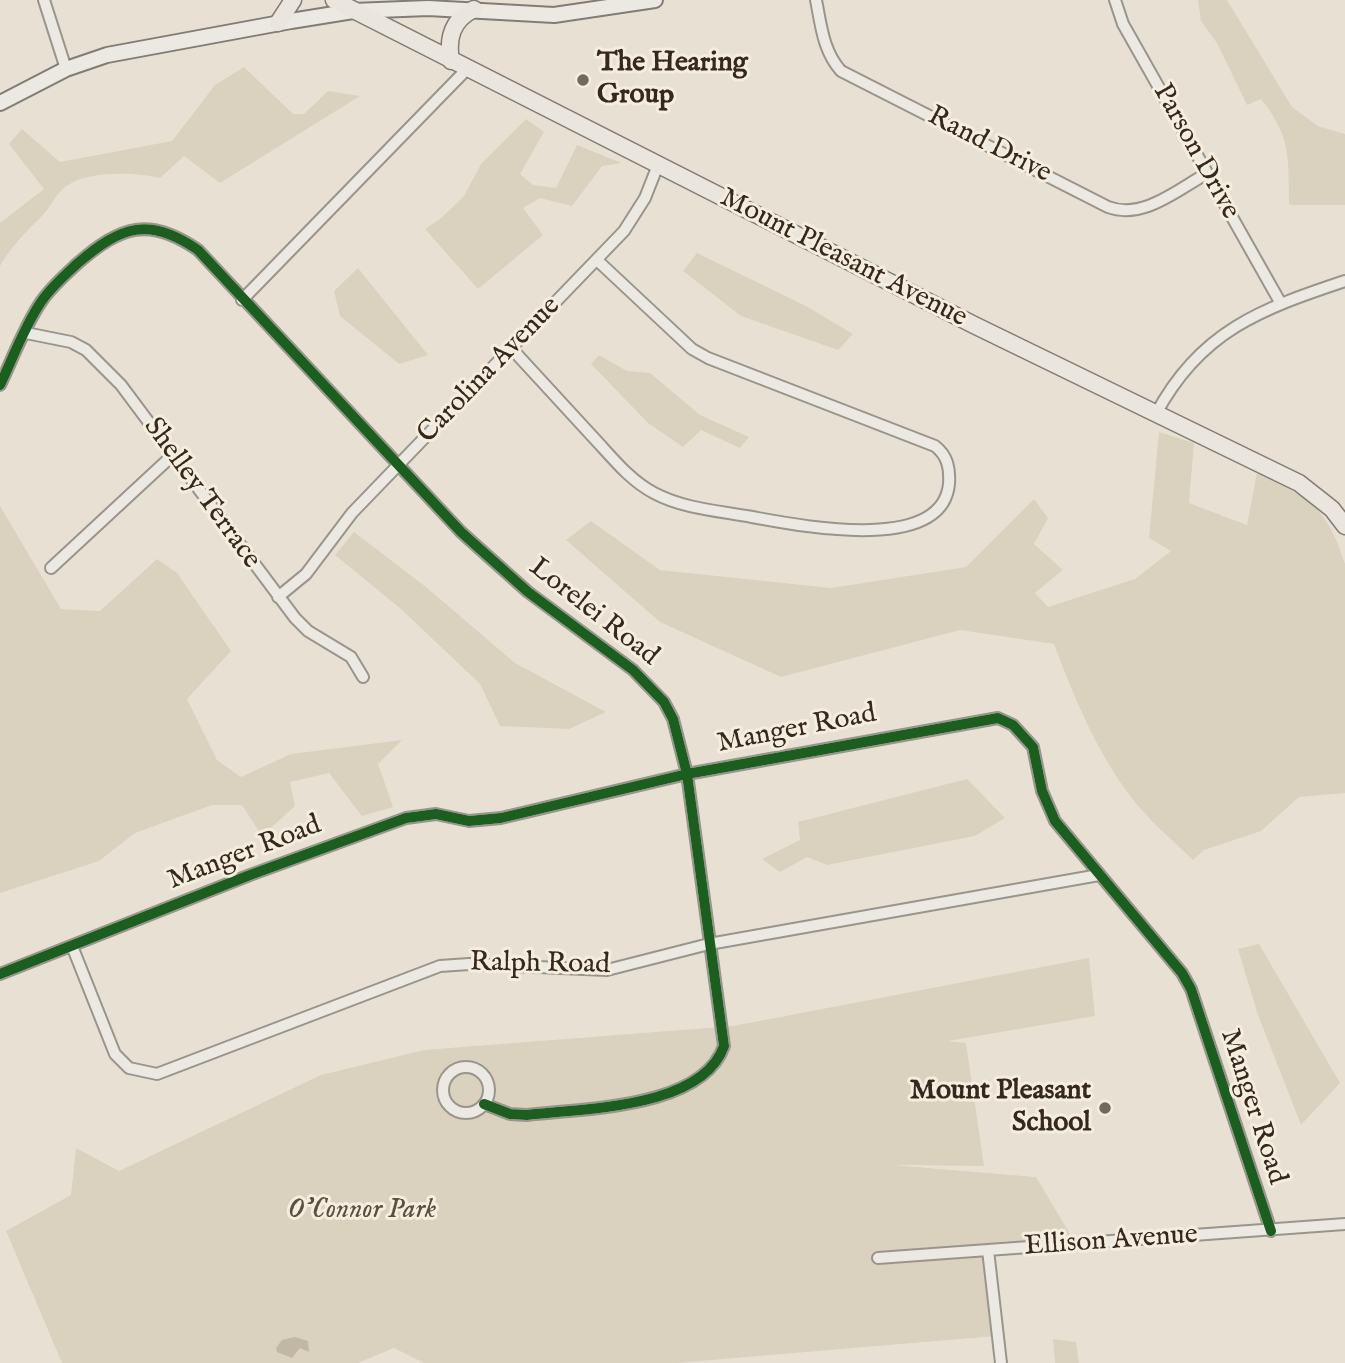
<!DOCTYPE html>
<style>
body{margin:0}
canvas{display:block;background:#e8e1d3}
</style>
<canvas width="1345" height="1363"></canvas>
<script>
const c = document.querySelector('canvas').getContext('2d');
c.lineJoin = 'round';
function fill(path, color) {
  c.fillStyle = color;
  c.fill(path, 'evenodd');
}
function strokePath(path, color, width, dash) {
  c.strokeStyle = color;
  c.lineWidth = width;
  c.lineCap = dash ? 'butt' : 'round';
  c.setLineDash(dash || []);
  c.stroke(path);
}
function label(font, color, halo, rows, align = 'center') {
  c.font = font + ' "IM FELL English",serif';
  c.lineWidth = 6;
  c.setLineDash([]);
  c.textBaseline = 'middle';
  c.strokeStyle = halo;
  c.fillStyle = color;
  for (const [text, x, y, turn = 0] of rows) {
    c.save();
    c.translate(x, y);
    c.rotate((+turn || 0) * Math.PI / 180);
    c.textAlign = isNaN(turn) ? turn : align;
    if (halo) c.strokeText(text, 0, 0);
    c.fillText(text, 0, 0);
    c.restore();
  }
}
const green = new Path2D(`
 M1198,0h29l65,107 26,19 27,8v71h-56c-1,-48 3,-67 -28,-106l-14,6 -30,-62 -16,-22z
 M244,67l49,47h11l24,-23 32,5 -140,87 -36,-27 -24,22c-25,-6 -73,-8 -95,9 -9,7 -15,21 -23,29 -17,17 -30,29 -42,50v-43l44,-34 -35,-45 13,-15 38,33 112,-21 43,-56z
 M526,119l18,13 -24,42 13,11 23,3 21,-43 45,18 -20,3 -30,40 -32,-8 -17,10 20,27 -65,54 -53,-60 15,-10 24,-23 17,-32z
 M697,253l109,53 47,28 -15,16 -97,-34 -58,-45z
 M358,268l70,87 -29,9 -59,-48 -6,-25z
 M599,355l28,16 23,2 50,42 49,22 -9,11 -39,-18 -18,17 -35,-24 -57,-59z
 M1159,432l35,11 -5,60 58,22 10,-53c52,27 70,34 88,92v229l-46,4 -38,34 -57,19 -11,10c-14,-14 -30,-27 -43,-41 -46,-48 -73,-114 -96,-175l-94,-14 -179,47 -121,-55 -94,-82 25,-19 69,49 171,18 135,-21 68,-68 14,19 -14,26 29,26 -28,23 13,14 87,-28 36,-28 -22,-13z
 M0,506l61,103 39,2 57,-52 20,14 54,78 -44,48 30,61 24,17 50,-23 111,-14 -24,24 15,43 -31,9 -33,-43 -39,9 5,24 -33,30 -20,-31h-30l-77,28 -36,28 -99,32z
 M354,532l72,55 89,76 91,49 -37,17 -69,-3 -20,-42 -79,-75 -66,-54z
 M967,779l38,39 -30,18 -148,29 -20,-8 -27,15 -18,-13 38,-19 -2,-18z
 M1259,944l81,139 -39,42 -43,-110 -20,-66z
 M1089,958l6,58 -147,25 18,2 18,123 -92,-1 144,12 40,67 -88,6 8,86 -320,27h-252l-30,-15 -36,15h-296l-56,-132 65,-36 5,-47 43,23 202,-96 103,-25 309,-24z
 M1053,1339l23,3 3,21h-24z`);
const water = new Path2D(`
 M295,1337l13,4 1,11 -9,-4 -8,10 -15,-6 -1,-4 6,-8z`);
const street = new Path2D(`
 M44,0l22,69
 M816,0c5,25 7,51 25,71l267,136c35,13 69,-17 98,-33
 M1115,0l8,24 157,278
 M242,300l225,-231
 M26,333l45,9 15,8 35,35 174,233 13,13 43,26 12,20
 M512,349c27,29 53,58 80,87 19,20 37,44 62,57 30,16 66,18 98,24 45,8 190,38 197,-33 1,-15 -1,-28 -14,-38l-227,-88 -16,-9 -94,-88
 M0,385c13,-27 24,-58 41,-83 10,-15 24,-27 37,-39 43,-37 71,-47 120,-13l263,282 67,60 105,78 31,32 9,17 14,55 37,272c-22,63 -140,62 -197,69l-17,-1 -26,-10
 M1156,414c44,-83 105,-105 189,-133
 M51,568l123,-114
 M278,597l28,-23 46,-61 272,-282 21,-33 13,-33
 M72,946l43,108 14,14 28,6 283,-108 29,-2 138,6 102,-26 390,-69
 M0,974l250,-99 156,-57 30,-4 33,7 32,-3 186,-44 311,-56 15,7 20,22 9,44 13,30 127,152 9,16 80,242
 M443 1090a23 23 0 1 1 46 0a23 23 0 1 1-46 0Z
 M988,1250l13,113
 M878,1258l467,-34`);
const secondary = new Path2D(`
 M0,103l66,-34 41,-14 184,-34 62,-10 75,-3 126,7 101,-15`);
const primary = new Path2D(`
 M334,0l640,325 325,158 33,26 13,17
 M278,23l15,-23
 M451,61c-4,-23 1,-41 23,-52`);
const cycleway = new Path2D(`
 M0,385c13,-27 24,-58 41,-83 10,-15 24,-27 37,-39 43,-37 71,-47 120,-13l263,282 67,60 105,78 31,32 9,17 14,55 37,272c-22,63 -140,62 -197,69l-17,-1 -26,-10
 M0,974l250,-99 156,-57 30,-4 33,7 32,-3 186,-44 311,-56 15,7 20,22 9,44 13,30 127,152 9,16 80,242`);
const markers = [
 [583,80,7,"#74695d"],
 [1105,1108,7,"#74695d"]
];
const poiNames = [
 ["The Hearing",597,64],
 ["Group",597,96],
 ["Mount Pleasant",1091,1092,"right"],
 ["School",1091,1124,"right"]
];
const streetNames = [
 ["Rand Drive",989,146,27],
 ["Parson Drive",1195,152,61],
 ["Mount Pleasant Avenue",843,259,27],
 ["Carolina Avenue",490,371,-46],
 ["Shelley Terrace",201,494,54],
 ["Lorelei Road",593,613,38],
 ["Manger Road",797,730,-11],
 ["Manger Road",245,854,-21],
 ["Ralph Road",540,965,1],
 ["Manger Road",1252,1107,72],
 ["Ellison Avenue",1111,1242,-4]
];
const parkNames = [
 ["O'Connor Park",362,1211]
];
fill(green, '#dbd1bf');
fill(water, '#c2b6a4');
strokePath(street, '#9a958c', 14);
strokePath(secondary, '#827c74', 18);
strokePath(primary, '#827c74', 19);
strokePath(street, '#ece9e2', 10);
strokePath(secondary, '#ece9e2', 14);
strokePath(primary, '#eae5dd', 16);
strokePath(cycleway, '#1b5e20', 10);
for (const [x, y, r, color] of markers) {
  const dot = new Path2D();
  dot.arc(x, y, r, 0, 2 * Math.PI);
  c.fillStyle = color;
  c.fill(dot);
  strokePath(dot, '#f5eddd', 2.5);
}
label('bold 28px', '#36281e', '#f5eddd', poiNames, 'left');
label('28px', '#36281e', '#f5eddd', streetNames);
label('italic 28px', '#5c4f42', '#f5eddd', parkNames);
</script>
